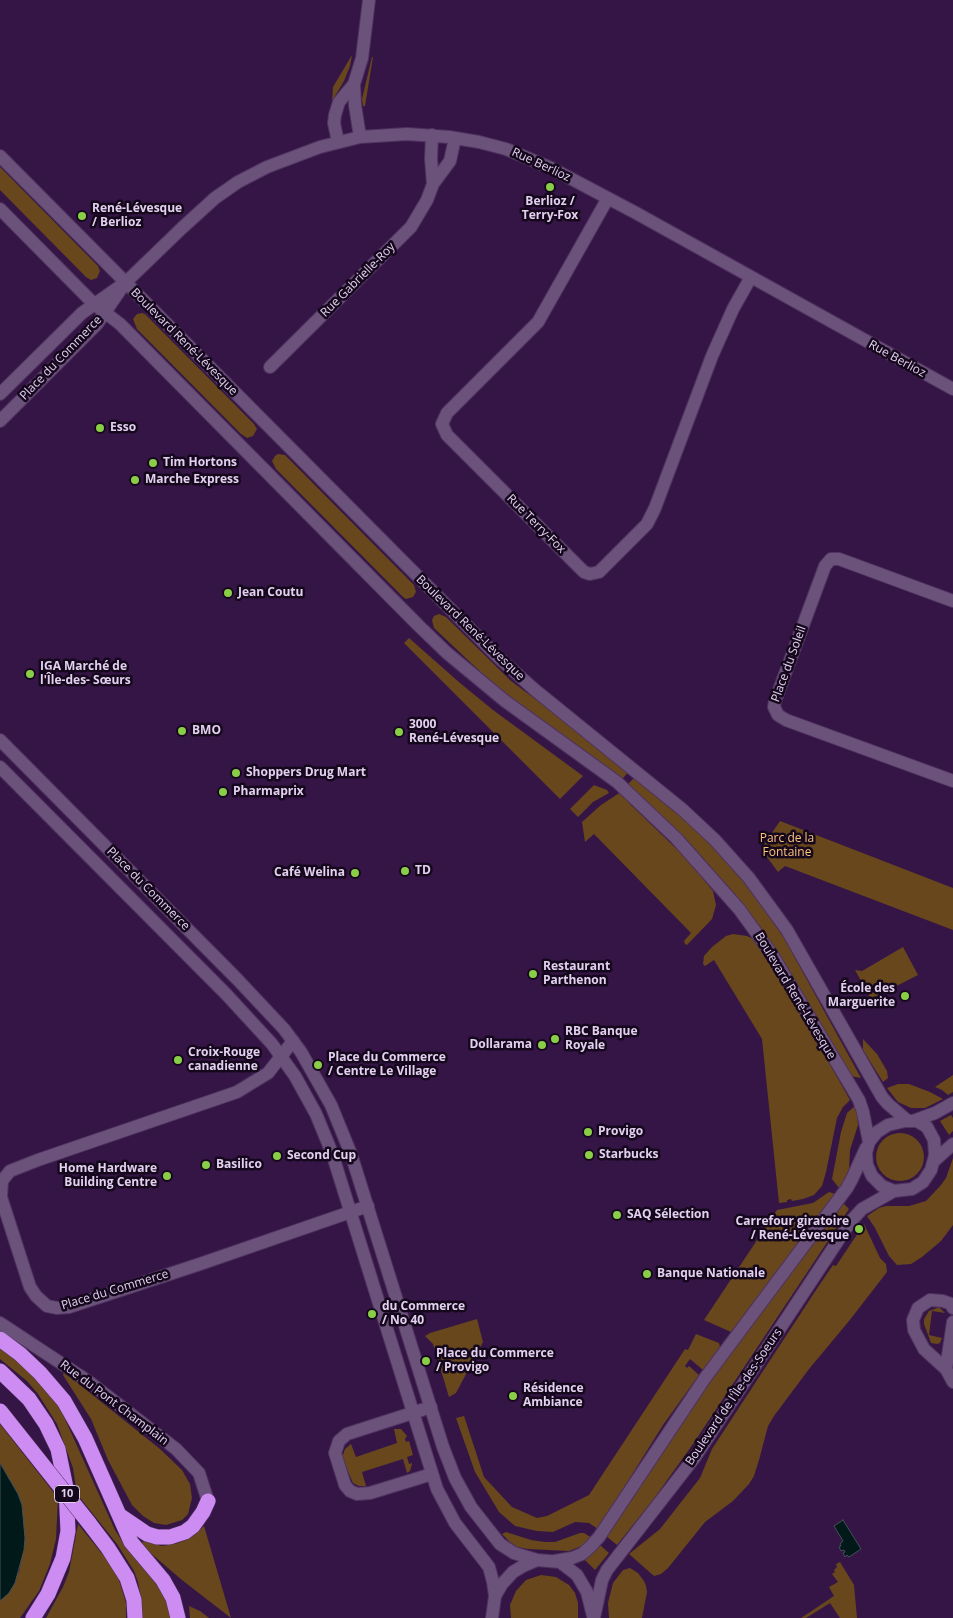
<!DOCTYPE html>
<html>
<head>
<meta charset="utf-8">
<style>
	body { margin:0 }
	canvas { display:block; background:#341545 }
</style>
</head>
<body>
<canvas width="953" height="1618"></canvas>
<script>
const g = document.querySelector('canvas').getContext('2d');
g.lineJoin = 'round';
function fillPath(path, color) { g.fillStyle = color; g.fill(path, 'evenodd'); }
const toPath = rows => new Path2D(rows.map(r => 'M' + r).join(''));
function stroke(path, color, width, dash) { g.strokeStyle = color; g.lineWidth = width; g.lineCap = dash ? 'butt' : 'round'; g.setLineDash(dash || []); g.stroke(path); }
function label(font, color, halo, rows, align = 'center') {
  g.font = font + ' "Open Sans",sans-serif'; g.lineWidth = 5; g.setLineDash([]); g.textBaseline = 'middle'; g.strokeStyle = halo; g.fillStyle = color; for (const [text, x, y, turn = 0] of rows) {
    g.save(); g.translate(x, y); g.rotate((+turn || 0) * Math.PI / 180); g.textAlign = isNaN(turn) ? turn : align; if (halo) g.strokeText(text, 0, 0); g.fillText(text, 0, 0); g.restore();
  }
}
fillPath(toPath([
	[352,55,350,66,344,81,332,101,333,87],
	[372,57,373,57,365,106,363,106,362,99],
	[0,167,98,266,100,271,97,278,91,280,86,277,0,190],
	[142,313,145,314,254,424,257,429,253,436,247,438,241,434,137,329,133,319,137,314],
	[278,454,285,455,288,458,414,585,416,592,413,597,406,599,403,597,276,469,272,461,275,456],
	[439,614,446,617,511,681,585,736,628,772,621,781,531,714,488,679,434,628,432,620,434,616],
	[409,638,460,683,493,710,583,776,560,799,404,643],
	[635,777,702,835,730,865,759,901,784,938,861,1078,850,1076,788,968,759,925,734,893,686,839,627,785],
	[594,785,607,790,609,793,593,802,578,817,570,809],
	[621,792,630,804,687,859,713,891,716,905,712,919,687,945,685,944,684,941,691,933,594,834,585,842,582,822,601,805],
	[780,821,953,888,953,930,785,866,778,872,761,849],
	[733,934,747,936,753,939,758,946,802,1015,850,1100,843,1107,837,1118,826,1172,822,1186,814,1195,803,1199,792,1201,791,1199,787,1200,787,1202,779,1203,762,1039,714,960,705,966,703,964,704,956,712,947,726,936],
	[903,947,918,975,871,999,855,970,862,971],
	[863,1039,877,1054,887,1071,888,1078,883,1082,863,1050],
	[953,1075,953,1092,948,1095,942,1090,935,1087],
	[898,1084,909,1084,930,1092,943,1099,925,1108,911,1108,898,1102,887,1088],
	[855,1106,857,1112,858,1125,850,1150,849,1169,843,1183,839,1188,832,1179,841,1132,847,1113],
	[951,1115,953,1118,953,1131,949,1135,940,1121],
	'876 1157a24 24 0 1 1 48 0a24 24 0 1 1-48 0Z',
	[953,1158,953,1225,941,1241,922,1257,911,1264,897,1265,889,1256,875,1228,867,1216,879,1208,886,1206,909,1206,926,1201,941,1185,946,1178],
	[829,1192,835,1194,731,1332,704,1320,777,1210,813,1203],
	[843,1203,849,1209,826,1244,693,1444,653,1500,617,1545,606,1536,631,1501,697,1399],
	[864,1224,880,1258,886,1264,887,1272,849,1321,809,1369,774,1416,768,1426,759,1460,754,1476,749,1484,733,1501,705,1522,668,1568,661,1574,654,1576,629,1554,660,1529,700,1478,712,1449,818,1287,833,1265,836,1266],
	[937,1308,940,1308,945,1313,932,1311,929,1335,942,1338,940,1343,937,1344,931,1343,924,1324,924,1319,929,1311],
	[477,1319,483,1342,456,1393,449,1397,433,1344,425,1336,430,1333],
	[696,1334,719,1343,720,1347,703,1370,690,1359,685,1366,687,1368,689,1366,699,1375,663,1425,598,1529,589,1523,575,1522,553,1532,537,1531,515,1526,499,1512,475,1472,456,1418,464,1416,484,1477,512,1507,537,1518,547,1516,589,1495,685,1349,688,1350],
	[0,1346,21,1363,51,1394,60,1408,115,1530,122,1541,157,1582,168,1606,171,1618,142,1618,141,1598,138,1582,134,1571,117,1544,77,1494,73,1468,57,1424,38,1394,27,1381,0,1359],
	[64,1372,160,1449,182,1470,190,1484,192,1498,188,1514,182,1520,166,1525,154,1523,143,1516,132,1505,108,1460,91,1419,63,1375],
	[0,1424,58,1498,56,1539,50,1564,39,1591,20,1618,0,1618,0,1601,19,1572,21,1562,22,1505,18,1494,0,1463],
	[394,1429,401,1429,407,1436,405,1439,406,1442,409,1441,413,1455,407,1457,409,1464,412,1463,412,1464,410,1471,407,1473,403,1459,362,1472,366,1486,359,1486,353,1483,342,1458,345,1449,351,1444,356,1457,397,1443],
	[78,1524,112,1566,118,1577,126,1603,126,1618,46,1618,63,1587,69,1572],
	[204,1526,231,1618,182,1580,140,1544,144,1541,162,1546,178,1543,193,1536],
	[506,1532,531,1540,545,1542,555,1542,580,1533,584,1533,592,1538,582,1546,569,1551,528,1549,517,1547,511,1543,502,1534],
	[600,1545,609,1553,595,1570,585,1560],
	[840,1562,854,1585,857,1618,840,1618,830,1603,806,1618,801,1618,834,1596,829,1587,838,1582,832,1574,835,1572,834,1570,837,1567,836,1564],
	[630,1568,638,1573,644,1581,646,1586,647,1592,642,1618,609,1618,608,1603,613,1583,623,1570],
	[541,1575,556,1577,569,1585,575,1593,578,1603,578,1618,511,1618,510,1605,516,1591,526,1580],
	[189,1606,200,1611,209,1618,190,1618]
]), '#67471b');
const water = toPath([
	[0,1463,18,1494,22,1505,25,1538,24,1550,15,1583,9,1593,0,1601,0,1463],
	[843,1520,861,1549,849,1557,847,1555,845,1557,843,1553,845,1552,844,1550,841,1551,839,1547,841,1546,840,1544,843,1541,834,1526,843,1520]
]);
fillPath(water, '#011918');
stroke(water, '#445058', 1);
const minor = toPath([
	[354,84,355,105,360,137],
	[432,135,431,159,433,184],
	[338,142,334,123,335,115,339,102,354,84,362,58,369,0],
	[608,198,538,322,447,413,442,424,447,435,584,572,590,574,599,572,647,524,655,508,712,356,733,309,751,277],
	[125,283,182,228,215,198,238,182,267,167,320,147,360,137,407,134,449,137,479,142,506,149,551,168,636,213,953,389],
	[270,367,411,227,427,200,433,184,450,161,455,138],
	[953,601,839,559,831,559,825,566,775,701,774,707,778,715,786,720,953,781],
	[293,1041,268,1073,237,1092,38,1160,10,1171,2,1181,1,1197,30,1287,36,1296,47,1306,57,1308,69,1307,200,1264,368,1206],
	[953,1308,951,1304,943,1301,930,1300,918,1308,913,1320,914,1330,924,1349,946,1369,953,1382],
	[0,1323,88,1381,176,1449,199,1473,208,1501],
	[946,1369,953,1322],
	[431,1407,347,1434,339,1441,335,1453,345,1485,350,1491,357,1494,370,1493,432,1474]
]);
const tertiary = toPath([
	[0,156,499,658,535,690,683,810,715,840,749,878,787,930,882,1097,888,1104,908,1121],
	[0,209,94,304,120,324,419,626,447,653,505,701,617,782,676,838,739,909,773,956,859,1100,863,1112,869,1142],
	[0,394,82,313,119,287],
	[0,421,97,324,125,283],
	[0,740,237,979,284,1029,301,1052,331,1105,351,1154,443,1447,455,1478,471,1507,500,1544,514,1553,537,1560],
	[0,767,226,994,272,1044,295,1076,316,1114,332,1153,437,1489,455,1523,489,1567,493,1582,495,1596],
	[905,1121,917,1121,927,1127,934,1140,935,1155,931,1170,923,1182,912,1189,894,1191,882,1186,872,1176,867,1165,866,1153,869,1142,877,1132,888,1125,905,1121],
	[913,1121,935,1113,953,1103],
	[934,1161,953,1144],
	[555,1561,572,1558,582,1554,590,1547,599,1537,705,1378,847,1188,852,1179,866,1148],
	[492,1618,495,1596,502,1584,513,1572,523,1566,537,1560,560,1562,577,1575,587,1592,593,1616],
	[594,1618,602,1580,607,1570,695,1457,851,1221,862,1209,894,1191]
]);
const motorway = toPath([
	[0,1339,20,1354,40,1373,64,1401,85,1438,131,1542,163,1580,173,1598,178,1618],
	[0,1371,29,1399,46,1424,58,1449,66,1488,68,1531,63,1558,48,1594,33,1618],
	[119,1515,147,1534,157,1537,170,1537,185,1532,193,1526,203,1512,208,1501],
	[89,1523,108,1548,127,1578,134,1600,135,1618]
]);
stroke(minor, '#503360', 14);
stroke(tertiary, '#503360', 14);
stroke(motorway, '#503360', 16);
stroke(minor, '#6b527b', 12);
stroke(tertiary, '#6b527b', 12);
stroke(motorway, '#cc8cf1', 15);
const motorwayBridge = toPath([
	[0,1411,89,1523]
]);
stroke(motorwayBridge, '#503360', 16, []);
stroke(motorwayBridge, '#cc8cf1', 15);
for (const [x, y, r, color] of [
	[550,187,5,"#8ace47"],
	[82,216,5,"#8ace47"],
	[100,428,5,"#8ace47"],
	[153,463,5,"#8ace47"],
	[135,480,5,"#8ace47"],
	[228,593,5,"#8ace47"],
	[30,674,5,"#8ace47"],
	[182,731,5,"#8ace47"],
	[399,732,5,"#8ace47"],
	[236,773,5,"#8ace47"],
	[223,792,5,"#8ace47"],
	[405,871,5,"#8ace47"],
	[355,873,5,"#8ace47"],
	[533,974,5,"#8ace47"],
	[905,996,5,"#8ace47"],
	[555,1039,5,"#8ace47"],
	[542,1045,5,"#8ace47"],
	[178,1060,5,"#8ace47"],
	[318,1065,5,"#8ace47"],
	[588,1132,5,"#8ace47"],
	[589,1155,5,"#8ace47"],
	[277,1156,5,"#8ace47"],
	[206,1165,5,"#8ace47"],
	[167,1176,5,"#8ace47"],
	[617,1215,5,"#8ace47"],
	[859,1229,5,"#8ace47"],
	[647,1274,5,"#8ace47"],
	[372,1314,5,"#8ace47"],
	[426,1361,5,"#8ace47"],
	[513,1396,5,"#8ace47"]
]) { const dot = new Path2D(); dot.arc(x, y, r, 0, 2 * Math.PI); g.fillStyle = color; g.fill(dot); stroke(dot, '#15081d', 2); }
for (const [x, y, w] of [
	[67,1494,25]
]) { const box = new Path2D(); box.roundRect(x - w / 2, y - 8.5, w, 17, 4); g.fillStyle = '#15081d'; g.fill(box); stroke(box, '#e2d0ee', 1); }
label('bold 11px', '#e2d0ee', null, [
	["10",67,1494]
]);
label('12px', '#e2d0ee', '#15081d', [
	["Rue Berlioz",541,165,25],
	["Rue Gabrielle-Roy",358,280,-45],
	["Boulevard René-Lévesque",184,342,45],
	["Place du Commerce",61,358,-46],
	["Rue Berlioz",897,359,29],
	["Rue Terry-Fox",536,524,45],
	["Boulevard René-Lévesque",470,628,44],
	["Place du Soleil",789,664,-70],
	["Place du Commerce",148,889,45],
	["Boulevard René-Lévesque",795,996,59],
	["Place du Commerce",115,1290,-17],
	["Boulevard de l'Île-des-Soeurs",734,1397,-56],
	["Rue du Pont Champlain",114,1403,37]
]);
label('bold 12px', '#e2d0ee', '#15081d', [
	["Berlioz /",550,202,"center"],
	["Terry-Fox",550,216,"center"],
	["René-Lévesque",92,209],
	["/ Berlioz",92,223],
	["Esso",110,428],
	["Tim Hortons",163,463],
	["Marche Express",145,480],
	["Jean Coutu",238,593],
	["IGA Marché de",40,667],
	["l'Île-des- Sœurs",40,681],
	["3000",409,725],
	["René-Lévesque",409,739],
	["BMO",192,731],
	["Shoppers Drug Mart",246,773],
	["Pharmaprix",233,792],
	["TD",415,871],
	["Café Welina",345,873,"right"],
	["Restaurant",543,967],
	["Parthenon",543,981],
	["École des",895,989,"right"],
	["Marguerite",895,1003,"right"],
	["RBC Banque",565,1032],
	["Royale",565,1046],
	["Dollarama",532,1045,"right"],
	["Croix-Rouge",188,1053],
	["canadienne",188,1067],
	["Place du Commerce",328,1058],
	["/ Centre Le Village",328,1072],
	["Provigo",598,1132],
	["Starbucks",599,1155],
	["Second Cup",287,1156],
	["Basilico",216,1165],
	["Home Hardware",157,1169,"right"],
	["Building Centre",157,1183,"right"],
	["SAQ Sélection",627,1215],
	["Carrefour giratoire",849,1222,"right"],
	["/ René-Lévesque",849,1236,"right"],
	["Banque Nationale",657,1274],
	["du Commerce",382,1307],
	["/ No 40",382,1321],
	["Place du Commerce",436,1354],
	["/ Provigo",436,1368],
	["Résidence",523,1389],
	["Ambiance",523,1403]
], 'left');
label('12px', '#fcc37a', '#15081d', [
	["Parc de la",787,839],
	["Fontaine",787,853]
]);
</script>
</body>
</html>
